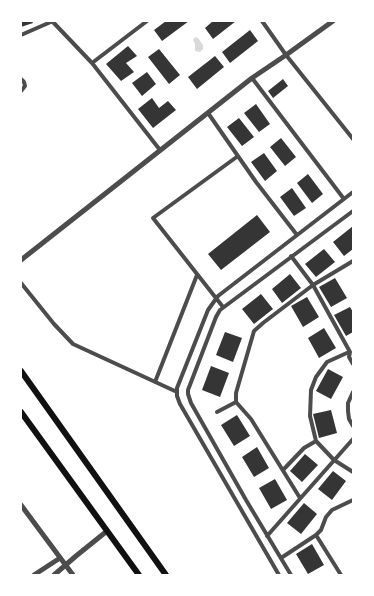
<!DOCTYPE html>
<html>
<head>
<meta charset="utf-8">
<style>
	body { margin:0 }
	#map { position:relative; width:374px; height:596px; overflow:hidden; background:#fff; font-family:Montserrat,sans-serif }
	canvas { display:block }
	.frame { position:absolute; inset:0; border:22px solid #fff; pointer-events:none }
</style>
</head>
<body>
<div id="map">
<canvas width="374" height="596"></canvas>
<div class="frame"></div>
</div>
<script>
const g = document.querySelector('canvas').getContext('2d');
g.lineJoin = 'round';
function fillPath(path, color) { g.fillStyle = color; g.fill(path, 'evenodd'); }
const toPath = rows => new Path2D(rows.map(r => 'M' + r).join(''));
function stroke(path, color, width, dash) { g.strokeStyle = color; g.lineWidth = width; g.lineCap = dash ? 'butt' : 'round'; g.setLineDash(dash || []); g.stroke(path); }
fillPath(toPath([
	[195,37,198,38,203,45,203,49,200,52,195,51,195,44,193,40]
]), '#d9d9d9');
fillPath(toPath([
	[21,21,32,21,33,23,21,27],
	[166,21,189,21,162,41,154,30],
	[213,21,236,21,213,39,205,28],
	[250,30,258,41,230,63,222,52],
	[128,46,137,56,126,63,134,72,121,81,106,64],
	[159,49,180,75,169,84,148,57],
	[215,56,224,67,197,89,188,77],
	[147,72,156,84,142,96,132,83],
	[283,79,288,86,273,98,268,91],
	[152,98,159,108,168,101,176,110,153,128,138,109],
	[256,104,270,124,259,132,244,113],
	[239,118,254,137,242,146,227,127],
	[281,138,296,157,285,166,270,147],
	[264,153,277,171,265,181,251,162],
	[308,174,323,194,312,203,297,183],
	[292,188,306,208,294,216,280,197],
	[257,215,270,232,221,270,208,254],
	[353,226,353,249,344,256,333,242],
	[324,249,335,262,316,277,305,264],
	[290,274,301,288,282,303,272,289],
	[335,278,347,298,331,307,319,287],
	[261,294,273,309,254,324,242,309],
	[307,297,319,317,303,327,291,306],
	[350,307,353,312,353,332,346,336,334,315],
	[324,328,336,348,319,358,308,338],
	[225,332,242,338,233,362,216,355],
	[211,366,229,373,220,397,202,390],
	[328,369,343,377,331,399,316,391],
	[331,410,337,433,319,438,313,414],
	[237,415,250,436,234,446,221,425],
	[257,447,269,468,254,477,242,457],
	[305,454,318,465,302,482,290,471],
	[333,471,346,481,332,500,318,489],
	[275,479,287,500,271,509,259,488],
	[304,503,317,514,301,534,287,523],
	[312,544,324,565,308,574,296,554]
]), '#353535');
stroke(toPath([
	[52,21,92,63,160,150],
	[262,21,286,55,353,139],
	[21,35,53,21],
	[92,63,147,21],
	[252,78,344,199],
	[21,79,24,82,25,86,21,91],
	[208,113,256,182,297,235],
	[291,256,313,285,350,352,349,357,353,364],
	[21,283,54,324,73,344,177,392],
	[223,307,153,218,238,156],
	[349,352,327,362,316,377,311,390,310,416,316,441,334,460,353,472],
	[155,382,197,275],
	[353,392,348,403,348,411,349,419,353,426],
	[217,412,236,402],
	[283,470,304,448,316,441],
	[300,498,251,419,236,402,236,393,254,331,263,323,313,285,353,261],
	[316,535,341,575],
	[267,536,353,439],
	[281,558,316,535,321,530,326,517,332,510,353,500],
	[279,575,180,404,177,396,177,388,208,310,218,296,353,192],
	[291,575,246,500,191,403,188,394,188,390,216,317,220,310,353,211]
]), '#4c4c4c', 4);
stroke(toPath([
	[21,260,252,78,286,55,333,21],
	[21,505,73,575],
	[34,575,60,558],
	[54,575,76,556,107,531]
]), '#4c4c4c', 5);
stroke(toPath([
	[21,371,166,575],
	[21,412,139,575]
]), '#111', 6);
</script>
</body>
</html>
